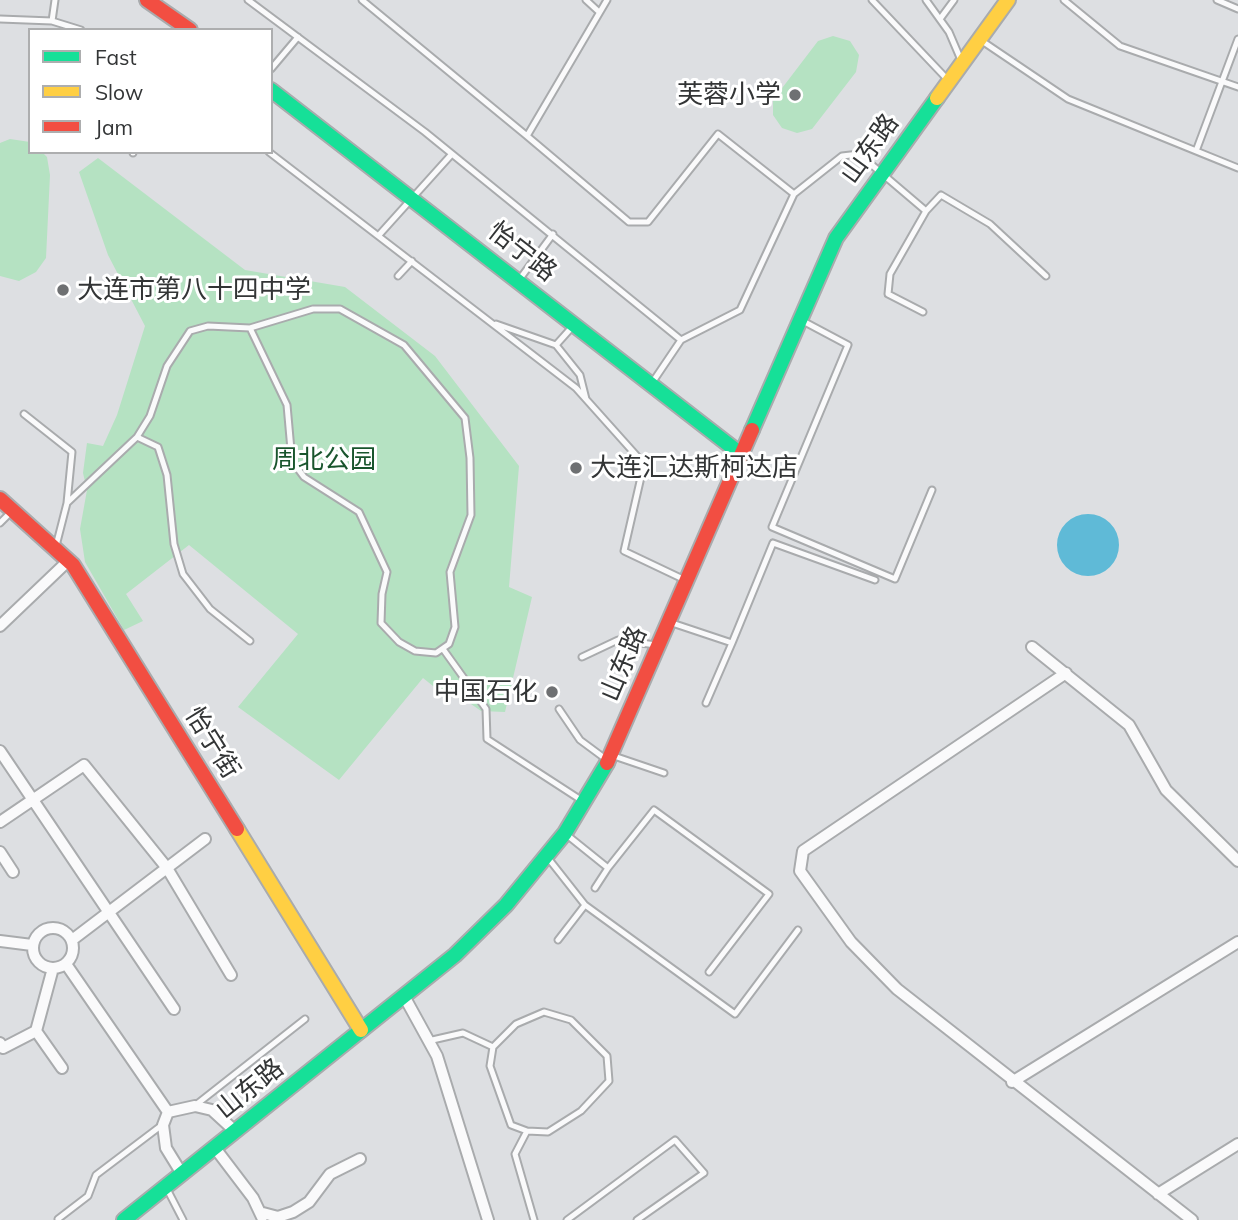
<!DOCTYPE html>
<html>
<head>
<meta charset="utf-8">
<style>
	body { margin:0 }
	#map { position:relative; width:1238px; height:1220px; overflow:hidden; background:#dddfe2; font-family:Mulish,sans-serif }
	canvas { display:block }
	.legend { position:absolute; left:28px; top:28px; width:245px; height:126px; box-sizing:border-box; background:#fff; border:2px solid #adaeaf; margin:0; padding:9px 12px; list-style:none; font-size:21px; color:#333536 }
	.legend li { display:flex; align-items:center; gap:14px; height:35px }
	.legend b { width:35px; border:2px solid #adaeaf }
</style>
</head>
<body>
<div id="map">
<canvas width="1238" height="1220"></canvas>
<ul class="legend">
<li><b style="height:9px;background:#16e098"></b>Fast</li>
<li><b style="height:9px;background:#ffcf43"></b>Slow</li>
<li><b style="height:9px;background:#f24e42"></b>Jam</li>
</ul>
</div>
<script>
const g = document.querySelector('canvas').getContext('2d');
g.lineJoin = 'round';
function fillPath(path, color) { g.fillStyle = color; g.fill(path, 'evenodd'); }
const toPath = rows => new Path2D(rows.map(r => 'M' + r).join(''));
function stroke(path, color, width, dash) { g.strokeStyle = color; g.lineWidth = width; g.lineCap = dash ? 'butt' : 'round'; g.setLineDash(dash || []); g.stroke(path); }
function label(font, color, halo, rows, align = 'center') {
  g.font = font + ' Mulish,"Noto Sans SC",sans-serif'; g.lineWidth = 6; g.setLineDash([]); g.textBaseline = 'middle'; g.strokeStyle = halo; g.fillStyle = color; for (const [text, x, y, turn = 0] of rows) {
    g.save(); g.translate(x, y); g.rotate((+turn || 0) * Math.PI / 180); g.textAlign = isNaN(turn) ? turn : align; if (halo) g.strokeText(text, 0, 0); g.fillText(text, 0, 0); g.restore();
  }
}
fillPath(toPath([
	[833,36,850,41,859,55,856,72,812,129,797,133,782,128,773,115,773,100,818,41],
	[10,139,30,142,30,152,42,152,47,157,50,175,46,258,36,272,19,281,0,276,0,143],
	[98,158,245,270,345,287,435,356,519,466,509,587,532,597,505,712,481,711,448,688,443,694,423,678,339,780,238,707,298,634,189,545,126,594,143,621,124,630,85,562,80,529,87,490,83,473,87,443,103,446,117,415,145,326,108,255,79,172]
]), '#b5e2c2');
fillPath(toPath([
	'1057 545a31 31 0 1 1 62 0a31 31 0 1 1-62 0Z'
]), '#5fbad7');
const lane = toPath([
	[248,0,425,132,681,340],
	[362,0,527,136,607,0],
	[586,0,598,11],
	[872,0,947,79],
	[926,0,949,32,961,60],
	[1064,0,1120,46,1238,87],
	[1217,0,1238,9],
	[0,19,52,21,81,30],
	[940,19,954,0],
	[52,21,55,0],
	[982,41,1068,99,1238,168],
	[271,69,298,37],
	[527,136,629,222,648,222,718,134,794,194],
	[1196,151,1238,39],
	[269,152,576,388,644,464,624,551,685,580],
	[133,153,133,152],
	[379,235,451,155],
	[398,276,412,261],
	[519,280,553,234],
	[923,312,888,294,890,274,926,211],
	[801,320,848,345,772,527,895,579,932,490],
	[496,324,556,345,573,326],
	[556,345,580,375,586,399],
	[652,383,681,340,740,310,794,194,842,156,859,154,926,211,941,195,990,224,1046,276],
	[24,414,72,452,67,503],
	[137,437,158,447,167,475,174,544,183,574,210,609,250,641],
	[0,523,12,511],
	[56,546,67,503,137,437,150,416,167,366,190,331,208,326,250,328,287,405,292,461,304,477,359,512,387,572,382,594,381,623,399,642,415,651,436,653,449,644,455,627,450,572,471,515,470,458,465,418,404,345,340,309,313,309,250,328],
	[669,622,732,643,773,543,875,580],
	[443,649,486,709,487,739,581,800],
	[582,657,618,640,656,645],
	[706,703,732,643],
	[559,709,580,740,607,760],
	[611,755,664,773],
	[567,835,608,868,654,810,769,894,709,972],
	[548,858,585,905,558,940],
	[595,888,608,868],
	[585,905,735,1014,798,930],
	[428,1041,463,1033,493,1047,516,1024,544,1012,571,1020,607,1056,609,1081,581,1111,548,1132,527,1131,511,1125,490,1066,493,1047],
	[197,1104,305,1019],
	[527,1131,515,1154,534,1220],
	[167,1189,183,1220],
	[58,1219,88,1196,96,1175,162,1125],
	[567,1220,675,1140,704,1173,637,1220]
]);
const street = toPath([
	[0,626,68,561],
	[1032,647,1129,725,1166,790,1238,861],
	[1066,673,803,851,800,871,851,942,897,989,1192,1220],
	[0,751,174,1009],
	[0,822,84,765,167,868,231,975],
	[0,852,13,872],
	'33 948a20 20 0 1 1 40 0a20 20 0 1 1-40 0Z',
	[72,940,205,839],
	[0,941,32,945],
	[66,964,168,1112],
	[53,968,36,1031,62,1068],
	[404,996,437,1056,488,1220],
	[0,1043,3,1048,36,1031],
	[1012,1082,1238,942],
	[215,1148,253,1198,262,1217],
	[182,1174,166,1148,163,1125,168,1112,195,1106,212,1110,236,1132],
	[1158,1194,1238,1144],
	[263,1213,278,1217,293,1212,309,1202,330,1174,360,1159]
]);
const fast = toPath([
	[271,90,742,455],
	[752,430,836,238,937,98],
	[124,1220,455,955,506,905,565,833,607,763]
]);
const slow = toPath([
	[937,98,1008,0],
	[237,829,361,1030]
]);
const jam = toPath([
	[147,0,190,30],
	[0,499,73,565,237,829],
	[607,763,752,430]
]);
stroke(lane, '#a9abad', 9);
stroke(street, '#a9abad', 14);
stroke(fast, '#a9abad', 18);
stroke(slow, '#a9abad', 18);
stroke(jam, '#a9abad', 18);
stroke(lane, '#fafafb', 5);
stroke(street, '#fafafb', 10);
stroke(fast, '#16e098', 14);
stroke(slow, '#ffcf43', 14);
stroke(jam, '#f24e42', 14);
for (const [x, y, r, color] of [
	[795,95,7,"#6e7072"],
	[63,290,7,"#6e7072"],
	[576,468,7,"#6e7072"],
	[552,692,7,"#6e7072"]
]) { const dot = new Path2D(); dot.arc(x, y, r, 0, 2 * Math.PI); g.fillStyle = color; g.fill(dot); stroke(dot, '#fff', 2.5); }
label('26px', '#333536', '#fff', [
	["芙蓉小学",781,95],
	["大连市第八十四中学",77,290,"left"],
	["大连汇达斯柯达店",590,468,"left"],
	["中国石化",538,692]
], 'right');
label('26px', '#333536', '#fff', [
	["山东路",870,149,-54],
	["怡宁路",522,252,38],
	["山东路",624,664,-67],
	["怡宁街",212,743,58],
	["山东路",250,1089,-39]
]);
label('26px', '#19552d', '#fff', [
	["周北公园",324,460]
]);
</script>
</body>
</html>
